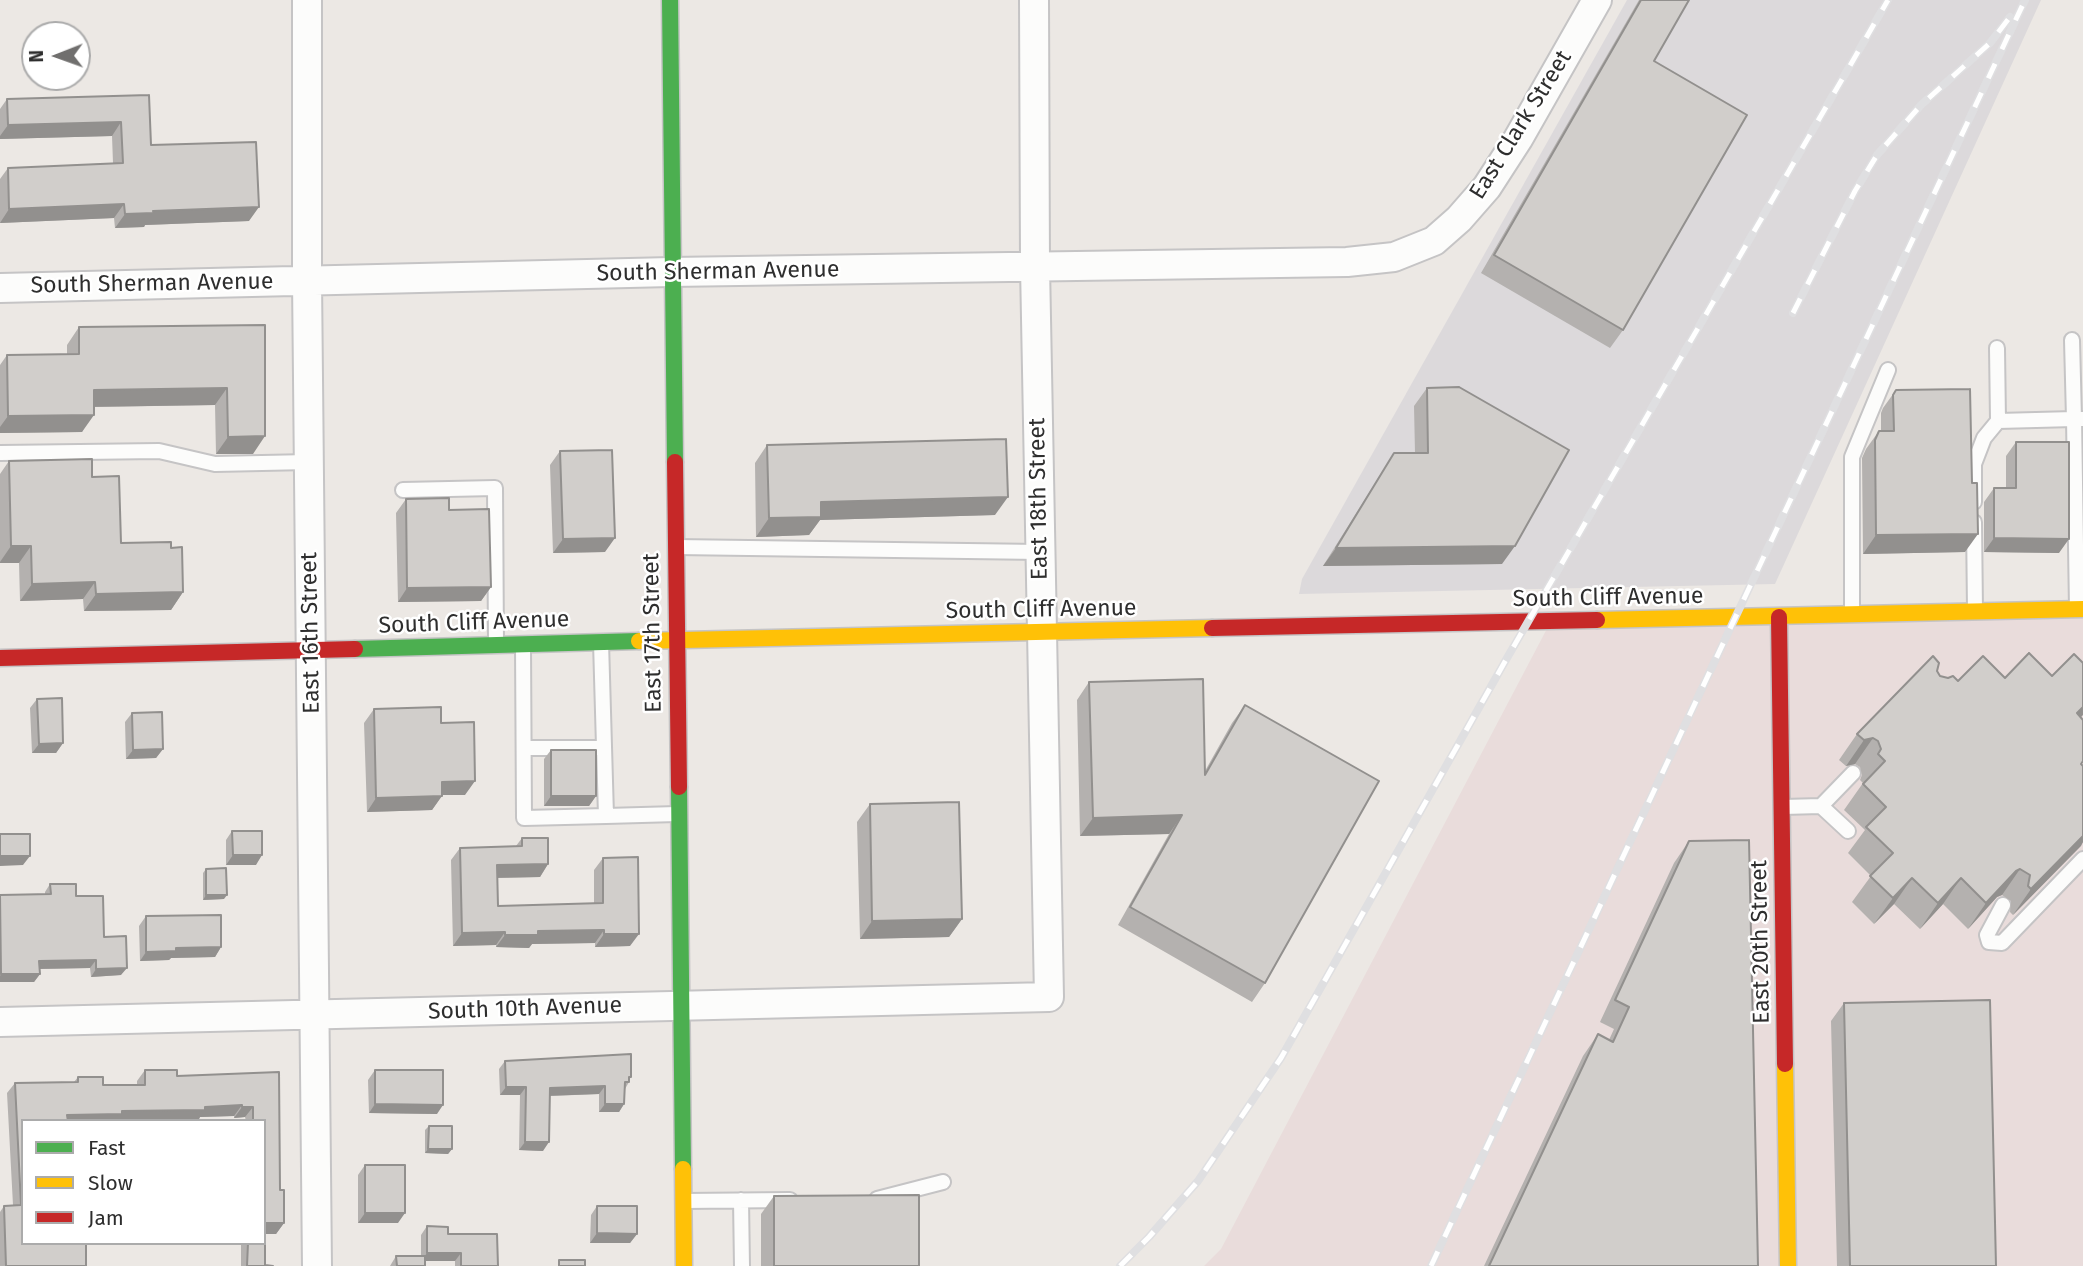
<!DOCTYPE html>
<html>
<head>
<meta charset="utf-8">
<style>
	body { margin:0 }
	#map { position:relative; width:2083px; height:1266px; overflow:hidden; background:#ece8e4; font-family:"Fira Sans",sans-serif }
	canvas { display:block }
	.legend { position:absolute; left:21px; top:1119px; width:245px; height:126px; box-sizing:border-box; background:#fff; border:2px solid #ababab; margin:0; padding:9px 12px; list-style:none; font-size:21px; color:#2e2e2e }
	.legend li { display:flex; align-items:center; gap:14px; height:35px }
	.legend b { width:35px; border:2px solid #ababab }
	.north { position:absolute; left:21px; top:21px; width:70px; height:70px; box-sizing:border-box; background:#fff; border:2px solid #ababab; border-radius:50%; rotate:269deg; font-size:19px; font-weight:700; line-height:28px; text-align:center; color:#2e2e2e }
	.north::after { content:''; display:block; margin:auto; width:24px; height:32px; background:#706f6e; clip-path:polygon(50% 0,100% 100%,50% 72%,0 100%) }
</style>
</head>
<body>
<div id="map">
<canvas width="2083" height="1266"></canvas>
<ul class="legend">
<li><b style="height:9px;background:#4caf50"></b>Fast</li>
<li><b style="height:9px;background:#ffc107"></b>Slow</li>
<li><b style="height:9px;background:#c62828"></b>Jam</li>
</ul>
<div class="north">N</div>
</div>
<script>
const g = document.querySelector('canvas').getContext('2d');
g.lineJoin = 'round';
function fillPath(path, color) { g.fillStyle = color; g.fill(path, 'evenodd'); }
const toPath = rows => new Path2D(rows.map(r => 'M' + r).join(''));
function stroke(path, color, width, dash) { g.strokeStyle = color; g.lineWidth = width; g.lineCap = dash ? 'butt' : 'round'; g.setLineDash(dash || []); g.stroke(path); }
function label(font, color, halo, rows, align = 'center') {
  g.font = font + ' "Fira Sans",sans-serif'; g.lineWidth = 5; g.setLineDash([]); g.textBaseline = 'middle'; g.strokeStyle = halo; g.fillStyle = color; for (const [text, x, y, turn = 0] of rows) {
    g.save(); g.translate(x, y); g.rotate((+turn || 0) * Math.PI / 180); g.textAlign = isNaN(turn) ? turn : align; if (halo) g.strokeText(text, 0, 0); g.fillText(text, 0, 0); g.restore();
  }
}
fillPath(toPath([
	[1627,0,2041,0,1775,584,1299,594,1302,579]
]), '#dcd9db');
fillPath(toPath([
	[2083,609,2083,1266,1204,1266,1221,1249,1551,621]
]), '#e9dcdb');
const lane = toPath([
	[2072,340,2074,419,2082,419],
	[1997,348,1998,421],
	[0,453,159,451,215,464,309,462],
	[403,490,495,488,496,644],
	[1974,502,1974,464,1984,438,1998,421,2074,419,2077,609],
	[1974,522,1975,610],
	[676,547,1040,552],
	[1852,613,1852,457,1888,370],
	[601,642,606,816,677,814],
	[523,646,524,818,606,816],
	[524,748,604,748],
	[1821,806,1848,831],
	[1783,807,1821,806,1853,773],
	[2003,905,1987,935,1989,942,2002,943,2083,859],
	[877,1199,943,1182],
	[741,1200,742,1266],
	[684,1201,790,1200]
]);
const street = toPath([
	[307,0,307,280,317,1266],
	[0,288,671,272,1347,262,1394,257,1434,241,1459,219,1487,187,1518,139,1597,0],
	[0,1022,1049,997,1035,266,1034,0]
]);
const fast = toPath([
	[670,0,675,462],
	[355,649,639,641],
	[679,787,683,1169]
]);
const slow = toPath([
	[1597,620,2083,609],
	[639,641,1212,628],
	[1785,1064,1788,1266],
	[683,1169,684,1266]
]);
const jam = toPath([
	[675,462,679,787],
	[1779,617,1785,1064],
	[1212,628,1597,620],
	[0,658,355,649]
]);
stroke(lane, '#c5c4c5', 18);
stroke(street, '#c5c4c5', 32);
stroke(fast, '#c5c4c5', 19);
stroke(slow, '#c5c4c5', 19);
stroke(jam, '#c5c4c5', 19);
stroke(lane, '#fcfcfb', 14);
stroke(street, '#fcfcfb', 28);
stroke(fast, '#4caf50', 16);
stroke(slow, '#ffc107', 16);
stroke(jam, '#c62828', 16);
const rail = toPath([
	[1793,313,1855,191,1877,155,1921,105,1990,43,2010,17],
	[1120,1266,1149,1237,1198,1181,1281,1058,1507,658,1888,0],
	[1431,1266,2025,0]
]);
stroke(rail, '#dfdfe1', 8);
stroke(rail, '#fff', 5, [16]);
fillPath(toPath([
	[1639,0,1689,0,1654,61,1623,330,1610,348,1481,273],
	[149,95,151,145,249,221,145,225,144,227,115,228,114,218,0,223,0,179,8,168,113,163,112,136,0,139,0,109,7,99],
	[265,325,253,454,216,454,215,405,94,407,82,432,0,433,0,365,7,355,67,354,67,345,79,327],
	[1427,388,1502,564,1323,566,1382,472,1394,453,1415,453,1414,406],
	[1896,390,1965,552,1863,554,1862,458,1866,449,1879,431,1881,431,1881,413,1883,408],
	[2016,442,2059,553,1984,552,1984,502,1994,488,2006,488,2006,456],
	[767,445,995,515,820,520,809,535,756,537,755,463],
	[560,451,605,552,553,553,550,465],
	[9,461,92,477,121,543,171,548,183,592,171,610,84,611,83,599,20,601,19,563,0,563,0,474],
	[406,499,449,510,491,587,481,601,398,602,396,513],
	[1937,671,1940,676,1958,681,2005,678,2081,717,2083,842,2013,915,2010,912,2011,901,2002,895,1997,897,1968,929,1943,904,1920,929,1894,904,1874,924,1852,902,1871,876,1848,853,1865,830,1844,810,1863,783,1860,780,1862,775,1860,767,1855,764,1846,766,1839,760,1857,734],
	[1089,682,1205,771,1232,723,1245,705,1265,983,1252,1002,1118,925,1169,834,1080,836,1077,700],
	[37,699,63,743,56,753,32,753,30,708],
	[374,709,441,723,465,795,442,795,432,810,367,812,364,723],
	[132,713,163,749,156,758,126,759,125,722],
	[551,750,596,796,589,806,544,806,544,759],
	[870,804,962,919,949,937,860,939,857,822],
	[232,831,256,865,226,865,226,840],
	[522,838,548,864,540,877,498,878,498,906,594,903,594,870,603,858,630,946,595,947,595,943,532,944,529,948,496,947,496,945,453,946,451,860,460,848,516,846],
	[1689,841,1758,1266,1484,1266,1583,1056,1598,1034,1609,1040,1614,1029,1600,1022,1674,863],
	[206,869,224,899,203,900,203,873],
	[50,884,76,896,104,937,121,975,91,977,90,968,40,969,40,974,34,982,0,982,0,895,45,894,45,892],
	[146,916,221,947,215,957,171,958,169,960,140,961,139,926],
	[1844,1003,1996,1266,1837,1266,1831,1021],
	[505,1061,631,1077,629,1080,629,1082,625,1089,624,1104,619,1112,599,1112,599,1094,550,1096,543,1151,519,1150,520,1095,500,1095,499,1069],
	[145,1070,177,1076,279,1072,280,1190,284,1223,276,1234,265,1234,265,1265,273,1266,241,1266,241,1243,264,1243,264,1121,246,1121,245,1117,234,1118,234,1116,200,1117,198,1121,23,1121,86,1266,0,1266,0,1212,4,1206,13,1205,7,1093,15,1083,74,1082,78,1077,103,1085,137,1085,137,1081],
	[375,1070,437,1114,369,1113,368,1080],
	[429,1126,452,1149,448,1154,425,1153,425,1130],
	[365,1165,398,1223,358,1223,358,1175],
	[774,1196,919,1266,761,1266,761,1214],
	[597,1206,637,1234,630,1243,590,1243,591,1215],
	[427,1226,448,1234,498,1266,455,1266,455,1261,425,1261,425,1266,390,1266,396,1256,421,1256,421,1235]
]), '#b4b1af');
fillPath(toPath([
	[121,122,112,136,0,139,0,136,8,125],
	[124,204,114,218,0,223,9,209],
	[259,207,249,221,145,225,144,227,115,228,125,214,153,211],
	[227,388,215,405,82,407,94,390],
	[94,415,82,432,0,433,0,427,8,416],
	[265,436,253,454,216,454,228,437],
	[1008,497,995,515,820,520,809,535,756,537,769,518,821,502],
	[1978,534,1965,552,1863,554,1876,535],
	[615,538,605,552,553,553,563,539],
	[1994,538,2069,539,2059,553,1984,552],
	[11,546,31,546,19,563,0,563,0,562],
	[1515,546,1502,564,1323,566,1336,548],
	[95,582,83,599,20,601,32,584],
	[491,587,481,601,398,602,407,588],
	[183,592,171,610,84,611,96,594],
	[2083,707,2083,715,2059,739,2077,713],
	[1873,738,1855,764,1846,766,1864,740],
	[63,743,56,753,32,753,39,744],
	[163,749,156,758,126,759,133,750],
	[475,781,465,795,432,795,442,782],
	[442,796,432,810,367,812,376,798],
	[551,796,596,796,589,806,544,806],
	[1182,815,1169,834,1080,836,1093,818],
	[2083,836,2083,842,2081,846,2013,915,2031,889],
	[233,855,262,855,256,865,226,865],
	[0,856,30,856,23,865,0,866],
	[548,864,540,877,488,878,497,865],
	[2020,869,2002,895,1997,897,1968,929,1986,903,2016,871],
	[1912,878,1894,904,1874,924,1893,898],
	[1961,878,1943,904,1920,929,1938,903],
	[206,895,227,895,224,899,203,900],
	[962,919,949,937,860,939,872,921],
	[604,930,595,943,532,944,529,948,496,947,505,935,538,931],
	[505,932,496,945,453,946,462,933],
	[604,934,639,934,630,946,595,947],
	[221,947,215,957,171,958,169,960,140,961,146,952,176,948],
	[96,960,90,968,34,969,39,961],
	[127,968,121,975,91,977,96,969],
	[1,974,40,974,34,982,0,982,0,976],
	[605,1086,599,1094,544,1096,550,1088],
	[506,1087,526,1087,520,1095,500,1095],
	[375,1104,443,1105,437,1114,369,1113],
	[605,1104,624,1104,619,1112,599,1112],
	[242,1105,234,1116,200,1117,198,1121,63,1121,67,1115,122,1111],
	[242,1107,253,1107,245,1117,234,1118],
	[525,1142,549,1142,543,1151,519,1150],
	[428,1149,452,1149,448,1154,425,1153],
	[365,1213,405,1213,398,1223,358,1223],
	[264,1223,284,1223,276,1234,264,1234],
	[597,1233,637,1234,630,1243,590,1243],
	[427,1253,461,1253,455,1261,421,1261]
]), '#92908e');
const building = toPath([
	[1641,0,1689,0,1654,61,1747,115,1623,330,1494,255,1641,0],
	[149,95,151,145,256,142,259,207,153,211,154,213,125,214,124,204,9,209,8,168,123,163,121,122,8,125,7,99,149,95],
	[265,325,265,436,228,437,227,388,94,390,94,415,8,416,7,355,79,354,79,327,265,325],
	[1459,387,1569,450,1515,546,1336,548,1394,453,1428,453,1427,388,1459,387],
	[1970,389,1972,483,1977,483,1978,534,1876,535,1875,440,1879,431,1894,431,1893,395,1896,390,1970,389],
	[1006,439,1008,497,821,502,821,517,769,518,767,445,1006,439],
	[2016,442,2069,442,2069,539,1994,538,1994,488,2016,488,2016,442],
	[612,450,615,538,563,539,560,451,612,450],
	[92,459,92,477,119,476,121,543,171,542,171,548,182,547,183,592,96,594,95,582,32,584,31,546,11,546,9,461,92,459],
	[449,498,449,510,489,509,491,587,407,588,406,499,449,498],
	[2029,653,2052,676,2074,654,2083,663,2083,707,2077,713,2083,720,2083,761,2081,764,2083,766,2083,836,2031,889,2028,886,2030,875,2020,869,2016,871,1986,903,1961,878,1938,903,1912,878,1893,898,1870,876,1893,853,1866,827,1886,807,1863,784,1885,761,1878,754,1881,749,1878,741,1873,738,1864,740,1857,734,1933,656,1939,663,1937,671,1940,676,1948,678,1953,676,1958,681,1983,656,2005,678,2029,653],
	[1203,679,1205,775,1245,705,1379,781,1265,983,1130,907,1182,815,1093,818,1089,682,1203,679],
	[62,698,63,743,39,744,37,699,62,698],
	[441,707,441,723,474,722,475,781,442,782,442,796,376,798,374,709,441,707],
	[162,712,163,749,133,750,132,713,162,712],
	[551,750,596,750,596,796,551,796,551,750],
	[959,802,962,919,872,921,870,804,959,802],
	[232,831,262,831,262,855,233,855,232,831],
	[0,834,30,834,30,856,0,856,0,834],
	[522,838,548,838,548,864,497,865,498,906,603,903,603,858,638,857,639,934,604,934,604,930,538,931,538,935,505,935,505,932,462,933,460,848,522,846,522,838],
	[1749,840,1758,1266,1489,1266,1598,1034,1613,1042,1629,1007,1615,1000,1689,841,1749,840],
	[226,868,227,895,206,895,206,869,226,868],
	[50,884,76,884,76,896,103,896,104,937,126,936,127,968,96,969,96,960,39,961,40,974,1,974,0,895,51,894,50,884],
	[221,915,221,947,176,948,176,951,146,952,146,916,221,915],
	[1990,1000,1996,1266,1850,1266,1844,1003,1990,1000],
	[631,1054,631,1077,629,1077,629,1082,625,1082,624,1104,605,1104,605,1086,550,1088,549,1142,525,1142,526,1087,506,1087,505,1061,631,1054],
	[145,1070,177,1070,177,1076,279,1072,280,1190,284,1190,284,1223,264,1223,264,1121,253,1121,253,1107,242,1107,242,1105,205,1107,205,1110,122,1111,122,1114,67,1115,68,1121,23,1121,23,1243,86,1243,86,1266,6,1266,4,1206,21,1205,15,1083,78,1082,78,1077,103,1077,103,1085,145,1085,145,1070],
	[375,1070,443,1070,443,1105,375,1104,375,1070],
	[429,1126,452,1126,452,1149,428,1149,429,1126],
	[365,1165,405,1165,405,1213,365,1213,365,1165],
	[919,1195,919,1266,774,1266,774,1196,919,1195],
	[597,1206,637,1206,637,1234,597,1233,597,1206],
	[264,1225,265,1225,265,1265,273,1266,247,1266,248,1243,264,1243,264,1225],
	[427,1226,448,1227,448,1234,497,1234,498,1266,461,1266,461,1253,427,1253,427,1226],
	[396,1256,425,1256,425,1266,397,1266,396,1256],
	[559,1260,585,1260,585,1266,559,1266,559,1260]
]);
fillPath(building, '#d1cecb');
stroke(building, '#92908e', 2);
label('23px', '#2e2e2e', '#fff', [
	["East Clark Street",1521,125,-58],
	["South Sherman Avenue",718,272,-1],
	["South Sherman Avenue",152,284,-1],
	["East 18th Street",1039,499,-91],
	["South Cliff Avenue",1608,598,-1],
	["South Cliff Avenue",1041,610,-1],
	["South Cliff Avenue",474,623,-2],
	["East 16th Street",311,633,-91],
	["East 17th Street",653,633,-91],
	["East 20th Street",1761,942,-91],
	["South 10th Avenue",525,1009,-2]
]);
</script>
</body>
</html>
